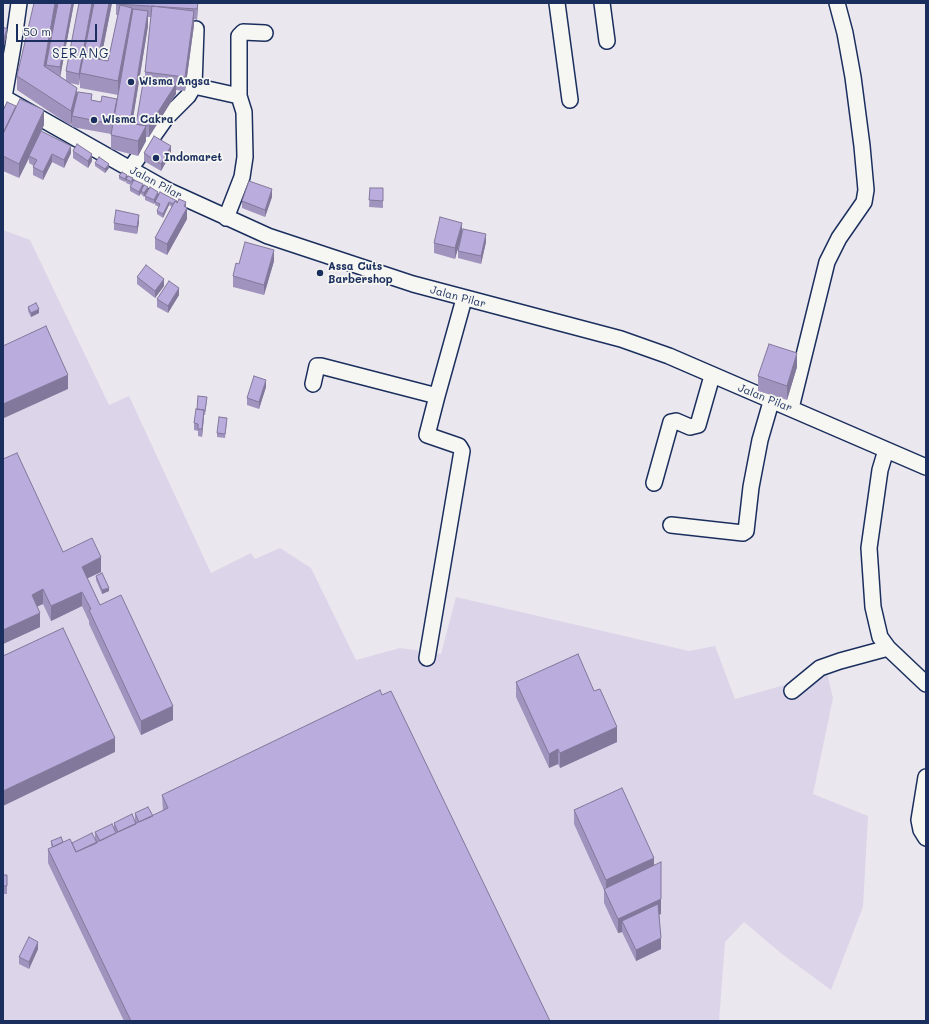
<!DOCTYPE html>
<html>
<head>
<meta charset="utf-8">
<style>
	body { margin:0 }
	#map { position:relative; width:929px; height:1024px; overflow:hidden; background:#eae7ee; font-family:Mali,sans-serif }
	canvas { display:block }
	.frame { position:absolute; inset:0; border:4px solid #1b2f5e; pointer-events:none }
	.scale { position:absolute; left:16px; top:24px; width:81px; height:18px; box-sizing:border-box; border:2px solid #1b2f5e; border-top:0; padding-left:5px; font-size:12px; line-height:14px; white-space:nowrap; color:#1b2f5e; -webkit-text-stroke:3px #f6f6f2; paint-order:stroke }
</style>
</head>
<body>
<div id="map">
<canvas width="929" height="1024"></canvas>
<div class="frame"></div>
<div class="scale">50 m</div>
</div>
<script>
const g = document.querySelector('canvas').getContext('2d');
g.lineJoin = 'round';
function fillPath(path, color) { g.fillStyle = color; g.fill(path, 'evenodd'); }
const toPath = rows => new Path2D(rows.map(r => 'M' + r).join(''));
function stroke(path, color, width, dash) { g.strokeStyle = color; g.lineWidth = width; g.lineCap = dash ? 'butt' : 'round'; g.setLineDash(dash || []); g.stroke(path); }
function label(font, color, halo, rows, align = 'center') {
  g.font = font + ' Mali,sans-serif'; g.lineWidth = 3.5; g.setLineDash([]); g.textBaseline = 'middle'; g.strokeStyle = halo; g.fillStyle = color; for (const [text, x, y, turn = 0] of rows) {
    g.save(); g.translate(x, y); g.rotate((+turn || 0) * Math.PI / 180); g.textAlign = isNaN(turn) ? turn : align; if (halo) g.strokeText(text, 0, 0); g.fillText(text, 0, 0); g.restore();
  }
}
fillPath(toPath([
	[3,230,30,240,109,405,129,396,211,573,251,553,255,559,280,548,311,568,356,660,400,648,441,654,456,597,689,651,715,646,735,699,827,673,833,698,813,794,868,816,863,907,831,990,782,954,744,922,725,942,719,1021,3,1021]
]), '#dcd5e9');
const minor = toPath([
	[557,3,570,100],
	[602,3,607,41],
	[194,86,196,29],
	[3,97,169,191,268,236,413,284,621,339,669,356,926,467],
	[4,97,13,46,19,3],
	[130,169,166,118,188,96,194,86,239,96],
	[226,218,242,177,245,157,244,112,239,96,239,36,243,32,265,33],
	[313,384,317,366,321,366,437,396,464,299],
	[791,408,827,262,839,238,864,202,866,190,862,146,853,77,845,33,837,3],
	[886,450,880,470,869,548,873,607,880,637,888,648,926,684],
	[654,483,671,422,676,421,690,427,698,425,712,376],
	[671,525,743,533,746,531,751,487,760,440,771,402],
	[427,658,462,451,459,446,427,435,437,396],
	[792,691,820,668,840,661,888,648],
	[926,777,919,820,921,830,926,838]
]);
stroke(minor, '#1b2f5e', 18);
stroke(minor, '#f6f6f2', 15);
fillPath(toPath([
	[58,3,74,3,60,76,66,80,66,71,112,3,101,59,108,61,118,15,116,15,116,3,198,3,197,20,194,19,194,25,185,91,176,90,176,94,149,137,146,137,146,141,138,156,111,149,111,134,72,127,72,121,71,126,17,90,17,76],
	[148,17,151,17,145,72,145,77,136,124,132,123,148,26],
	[80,77,80,88,118,95,117,102,101,102,77,97,70,83,79,85],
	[16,107,44,125,41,131,71,153,64,168,52,162,43,180,33,175,33,167,34,166,29,163,29,158,19,178,3,171,3,111],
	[73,151,92,161,88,168,73,158],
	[144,153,171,153,161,171,144,161],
	[95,163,109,168,105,173,95,166],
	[119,176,127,178,143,186,148,187,144,197,141,194,141,193,139,196,130,191,130,187,131,185,126,183,126,179,125,182,119,179],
	[370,188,383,196,383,208,369,207],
	[158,195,186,208,187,219,167,255,155,249,155,238,172,207,169,205,163,218,157,214,157,211,159,207,155,205,155,202,154,204,145,200,145,196],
	[272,197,265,217,242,208,242,201],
	[139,222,137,234,114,230,114,223],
	[462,234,455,259,434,253,434,243],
	[486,242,481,264,458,258,458,251],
	[274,261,264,295,233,287,233,276],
	[137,277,164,286,155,298,137,284],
	[179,295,168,313,157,307,157,299],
	[28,307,39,313,31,317,28,311],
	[797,367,787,400,758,391,758,376],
	[266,387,259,409,247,405,247,398],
	[207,400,205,415,204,415,202,437,198,436,198,431,194,430,194,423,197,409],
	[227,421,225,438,217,437,217,433],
	[3,459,63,552,101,572,87,578,100,605,173,720,141,735,89,624,89,621,82,606,51,621,43,604,37,606,40,627,3,644],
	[96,576,109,591,102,594,96,580],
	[516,682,617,742,560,768,558,764,549,768,516,697],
	[162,795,550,1021,124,1021,48,863,48,849,52,847,51,845,51,841,72,843,95,839,95,832,114,829,114,823,135,820,135,813,153,816,163,811],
	[574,810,654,866,661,914,659,914,661,949,636,961,622,932,618,933,604,903,604,890,574,824],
	[3,875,7,875,7,894,3,894],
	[38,949,29,969,19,964,19,957]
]), '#a094be');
fillPath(toPath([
	[55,3,58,3,46,65,46,70,44,66],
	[72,3,74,3,60,78,60,67],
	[92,3,95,3,80,73,79,85,79,74],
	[109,3,112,3,98,73,98,59],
	[198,3,197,20,197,9],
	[132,8,132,23,118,95,118,81],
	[148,11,148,26,130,137,130,123],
	[194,11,194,25,185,91,185,77],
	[7,29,7,36,3,48,3,41],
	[176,84,176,94,149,137,149,126],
	[77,88,77,102,72,116,72,121,71,126,71,111],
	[44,110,44,125,29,156,29,158,19,178,19,164],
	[146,126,146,141,138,156,138,141],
	[71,146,71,153,64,168,64,160],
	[171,146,171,153,161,171,161,164],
	[52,154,52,162,43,180,43,172],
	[92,154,92,161,88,168,88,161],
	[109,164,109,168,105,173,105,169],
	[127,175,127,178,125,182,125,179],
	[143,184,143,188,141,191,141,193,139,196,139,192],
	[148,187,148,190,144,197,144,193],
	[272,189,272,197,265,217,265,210],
	[158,192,158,196,154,204,154,200],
	[169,202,169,205,163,218,163,214],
	[186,202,186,210,187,208,187,219,167,255,167,244],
	[139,215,139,222,137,234,137,227],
	[462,223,462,234,455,259,455,248],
	[486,234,486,242,481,264,481,256],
	[274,250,274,261,264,295,264,285],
	[164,279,164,286,155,298,155,291],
	[179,288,179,295,168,313,168,306],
	[39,309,39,313,31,317,31,313],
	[797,353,797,367,787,400,787,386],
	[68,375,68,389,4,418,4,431,3,431,3,404],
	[266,380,266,387,259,409,259,402],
	[204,410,204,417,202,437,202,429],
	[101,557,101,572,82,581,82,567],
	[109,588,109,591,102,594,102,590],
	[43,589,43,604,32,609,32,595],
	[82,592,82,606,51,621,51,606],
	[40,613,40,627,3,644,3,630],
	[173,706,173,720,141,735,141,721],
	[617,727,617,742,560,768,560,753],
	[115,738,115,752,3,806,3,791],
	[558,749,558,764,549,768,549,754],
	[654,858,654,873,606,894,606,880],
	[661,862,661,914,626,930,622,921,622,932,618,933,618,919],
	[661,938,661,949,636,961,636,950],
	[38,942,38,949,29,969,29,962]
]), '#82789b');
const building = toPath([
	[34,3,55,3,44,66,77,88,71,111,17,76,34,3],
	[58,3,72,3,60,67,46,65,58,3],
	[79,3,92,3,79,74,66,71,79,3],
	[94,3,109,3,98,59,108,61,120,5,132,8,118,81,80,73,94,3],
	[116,3,198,3,197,9,116,4,116,3],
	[152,6,194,11,185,77,145,72,152,6],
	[133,9,148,11,130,123,146,126,138,141,111,135,133,9],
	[3,27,7,29,3,41,3,27],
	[144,77,176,84,149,126,136,124,144,77],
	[78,92,92,94,91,100,101,102,102,96,117,99,112,124,72,116,78,92],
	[20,99,44,110,19,164,3,156,3,134,20,99],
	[7,102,16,106,3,133,3,111,7,102],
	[41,131,71,146,64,160,52,154,43,172,33,167,37,160,29,156,41,131],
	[154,136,171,146,161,164,144,153,154,136],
	[77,144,92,154,88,161,73,151,77,144],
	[99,157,109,164,105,169,95,163,99,157],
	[122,172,127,175,125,179,119,176,122,172],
	[128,176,133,178,131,182,126,179,128,176],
	[134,180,143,184,139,192,130,187,134,180],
	[249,181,272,189,265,210,242,201,249,181],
	[144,185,148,187,144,193,141,191,144,185],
	[150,187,158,192,154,200,145,196,150,187],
	[370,188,383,188,383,201,369,200,370,188],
	[160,192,177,201,177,203,175,201,173,204,169,202,163,214,157,211,160,204,155,202,160,192],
	[179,199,186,202,184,206,187,208,167,244,155,238,175,201,177,203,179,199],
	[116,210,139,215,137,227,114,223,116,210],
	[440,217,462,223,455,248,434,243,440,217],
	[463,229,486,234,481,256,458,251,463,229],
	[245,242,274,250,264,285,233,276,236,263,239,264,245,242],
	[146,265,164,279,155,291,137,277,146,265],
	[169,281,179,288,168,306,157,299,169,281],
	[36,303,39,309,31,313,28,307,36,303],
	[46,326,68,375,3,404,3,346,46,326],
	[769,344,797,353,787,386,758,376,769,344],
	[254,376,266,380,259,402,247,398,254,376],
	[198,396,207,397,205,411,204,411,204,410,197,409,198,396],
	[196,409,204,410,202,429,198,429,198,424,194,423,196,409],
	[219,417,227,418,225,434,217,433,219,417],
	[17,453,63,552,92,538,101,557,82,567,100,605,121,595,173,706,141,721,89,610,91,609,82,592,51,606,43,589,32,595,40,613,3,630,3,459,17,453],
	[102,573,109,588,102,590,96,576,102,573],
	[63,628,115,738,3,791,3,656,63,628],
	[578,654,594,691,600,689,617,727,560,753,558,749,549,754,516,682,578,654],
	[380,690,382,695,391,691,550,1021,131,1021,48,849,70,839,76,852,168,808,162,795,380,690],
	[622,788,654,858,606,880,574,810,622,788],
	[148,807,153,816,139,822,135,813,148,807],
	[132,814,136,824,118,832,114,823,132,814],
	[112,824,116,833,100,841,95,832,112,824],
	[92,833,97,843,76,852,72,843,92,833],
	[61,837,63,842,53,847,51,841,61,837],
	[661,862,661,899,618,919,604,889,661,862],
	[3,875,7,875,7,886,3,886,3,875],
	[658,904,661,938,636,950,622,921,658,904],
	[29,937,38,942,29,962,19,957,29,937]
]);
fillPath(building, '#baacdd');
stroke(building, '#82789b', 1);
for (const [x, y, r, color] of [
	[131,82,4,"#1b2f5e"],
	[94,120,4,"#1b2f5e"],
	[156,158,4,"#1b2f5e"],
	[320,273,4,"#1b2f5e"]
]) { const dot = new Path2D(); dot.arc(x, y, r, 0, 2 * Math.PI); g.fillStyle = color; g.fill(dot); stroke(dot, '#f6f6f2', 1.5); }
label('bold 11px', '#1b2f5e', '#f6f6f2', [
	["Wisma Angsa",139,82],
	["Wisma Cakra",102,120],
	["Indomaret",164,158],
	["Assa Cuts",328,267],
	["Barbershop",328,280]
], 'left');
label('11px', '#1b2f5e', '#f6f6f2', [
	["Jalan Pilar",156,183,28],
	["Jalan Pilar",458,297,15],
	["Jalan Pilar",765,398,22]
]);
g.letterSpacing = '1px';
label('13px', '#1b2f5e', '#f6f6f2', [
	["SERANG",81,54]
]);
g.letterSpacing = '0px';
</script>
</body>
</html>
